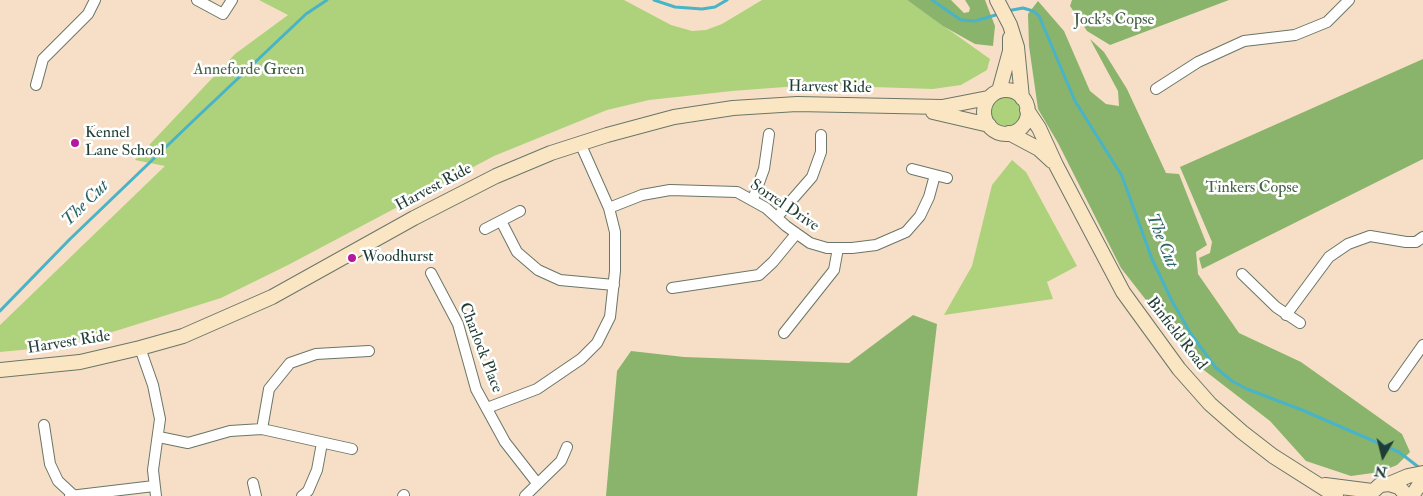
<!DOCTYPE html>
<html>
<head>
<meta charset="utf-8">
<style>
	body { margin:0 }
	#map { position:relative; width:1423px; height:496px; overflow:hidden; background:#f6dfc6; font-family:"IM FELL Double Pica",serif }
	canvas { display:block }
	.north { position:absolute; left:1358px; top:431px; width:50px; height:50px; -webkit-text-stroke:4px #fff; paint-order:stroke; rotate:188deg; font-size:14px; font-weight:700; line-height:20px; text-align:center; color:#1f3d34 }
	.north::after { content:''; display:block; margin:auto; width:18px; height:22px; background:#1f3d34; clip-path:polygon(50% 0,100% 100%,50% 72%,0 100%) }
</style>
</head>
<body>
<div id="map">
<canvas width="1423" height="496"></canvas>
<div class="north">N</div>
</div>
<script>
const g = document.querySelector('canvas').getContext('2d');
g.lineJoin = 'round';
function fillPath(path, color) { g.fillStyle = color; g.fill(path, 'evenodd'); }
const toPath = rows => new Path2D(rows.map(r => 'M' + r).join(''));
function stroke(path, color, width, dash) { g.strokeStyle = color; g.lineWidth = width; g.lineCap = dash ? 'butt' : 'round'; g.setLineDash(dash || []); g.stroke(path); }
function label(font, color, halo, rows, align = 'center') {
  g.font = font + ' "IM FELL Double Pica",serif'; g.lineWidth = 5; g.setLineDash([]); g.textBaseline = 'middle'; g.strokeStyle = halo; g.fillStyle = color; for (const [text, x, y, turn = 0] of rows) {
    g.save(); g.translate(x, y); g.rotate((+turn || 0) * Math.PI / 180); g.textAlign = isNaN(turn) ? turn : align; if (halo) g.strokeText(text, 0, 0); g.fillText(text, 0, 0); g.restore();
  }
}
fillPath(toPath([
	[259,0,624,0,671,25,692,31,706,30,722,24,762,0,907,0,990,59,987,70,961,85,933,89,811,85,732,91,649,100,607,110,494,156,288,265,221,298,106,334,31,349,0,352,0,325,165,166,135,160,235,54,288,15],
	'991 111a16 16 0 1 1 32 0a16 16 0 1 1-32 0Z',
	[1012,160,1026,172,1077,266,1047,282,1053,299,944,315,972,266,992,185]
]), '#aed27b');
fillPath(toPath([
	[907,0,951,0,964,13,969,12,970,8,965,0,985,0,995,26,993,46,975,44,943,26],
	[1072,0,1229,0,1110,45,1087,31,1070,6],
	[1038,1,1064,31,1090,91,1106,104,1119,106,1118,91,1090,39,1104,52,1127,89,1166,173,1179,174,1207,245,1196,252,1198,274,1239,333,1301,362,1402,434,1410,452,1397,465,1380,472,1351,476,1306,461,1270,421,1196,364,1121,268,1058,143,1038,109,1029,46,1028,14],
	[1423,59,1423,159,1202,269,1199,258,1210,253,1212,242,1180,167],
	[913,315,937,324,917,496,606,496,617,371,631,351,684,357,849,363]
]), '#8ab46b');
stroke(toPath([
	[654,0,675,7,702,9,715,7,727,0],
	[932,0,961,20,975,21,999,14],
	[1007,11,1023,8,1033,11,1039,16,1075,101,1122,176,1152,259,1172,301,1191,334,1216,368,1232,381,1247,389,1302,410,1399,452,1421,469],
	[0,311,70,239,193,121,306,14,327,0]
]), '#49b3c7', 3);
const street = toPath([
	[197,0,223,14,232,0],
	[36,85,43,59,88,14,95,0],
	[1156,89,1198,62,1244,41,1295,35,1327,22,1349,0],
	[912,169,947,178],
	[753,199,764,169,769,134],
	[609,208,642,195,670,190,737,192,766,208,786,226,810,243,827,248,852,248,876,245,906,232,920,216,929,197,935,175],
	[777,217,812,177,821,152,821,135],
	[501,221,517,252,538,270,560,280,614,285],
	[485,229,520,211],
	[431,273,458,324,476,389,505,442,537,483],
	[1242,274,1276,307,1300,323],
	[672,288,759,275,773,262,796,234],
	[1286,315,1329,257,1348,244,1370,236,1406,242,1416,242,1423,237],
	[784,333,834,270,838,248],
	[140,348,153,385,160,419,153,470,156,496],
	[1394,386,1423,345],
	[487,408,537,389,581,359,597,343,610,317,615,271,615,232,609,208,580,143],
	[44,425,50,464,58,481,72,494],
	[262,429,269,389,290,363,316,354,369,351],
	[159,437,188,443,230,431,262,429,352,449],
	[253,483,256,496],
	[70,496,154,486],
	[302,496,308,491,317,470,322,443],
	[403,496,404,495],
	[525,496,561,461,567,447]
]);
const secondary = toPath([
	[997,0,1010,25,1017,47,1022,98],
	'984 112a22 22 0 1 1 44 0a22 22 0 1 1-44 0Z',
	[999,91,1010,51,1010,38],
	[1027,110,1039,128,1056,165,1123,292,1179,369,1210,404,1242,432,1273,456,1336,496],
	[933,112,989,125],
	[1009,133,1039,149,1052,161],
	[0,370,80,362,140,348,183,336,272,297,414,218,496,176,551,153,607,135,674,117,733,108,797,104,942,107,988,98],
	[1389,484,1408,476,1423,473],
	[1325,485,1372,491],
	[1368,496,1380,485,1389,484,1399,487,1407,496],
	[1412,496,1423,479]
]);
stroke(street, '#6a7667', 12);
stroke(secondary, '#6a7667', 16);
stroke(street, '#fff', 10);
stroke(secondary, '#fbe6c4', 14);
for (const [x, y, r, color] of [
	[75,143,5,"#b5179e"],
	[352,258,5,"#b5179e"]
]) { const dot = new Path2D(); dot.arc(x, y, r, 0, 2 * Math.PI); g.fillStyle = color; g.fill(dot); stroke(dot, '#fff', 2); }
label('16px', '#436246', '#fff', [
	["Jock's Copse",1114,21],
	["Anneforde Green",249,71],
	["Tinkers Copse",1252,189]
]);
label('16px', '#1f3d34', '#fff', [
	["Harvest Ride",830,88,1],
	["Harvest Ride",434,188,-28],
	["Sorrel Drive",784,206,34],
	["Binfield Road",1176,334,52],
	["Harvest Ride",69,343,-9],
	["Charlock Place",480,348,69]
]);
label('16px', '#1f3d34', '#fff', [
	["Kennel",85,134],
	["Lane School",85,152],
	["Woodhurst",362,258]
], 'left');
label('italic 18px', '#2e6667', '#fff', [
	["The Cut",86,204,-44],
	["The Cut",1161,241,68]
]);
</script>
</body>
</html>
